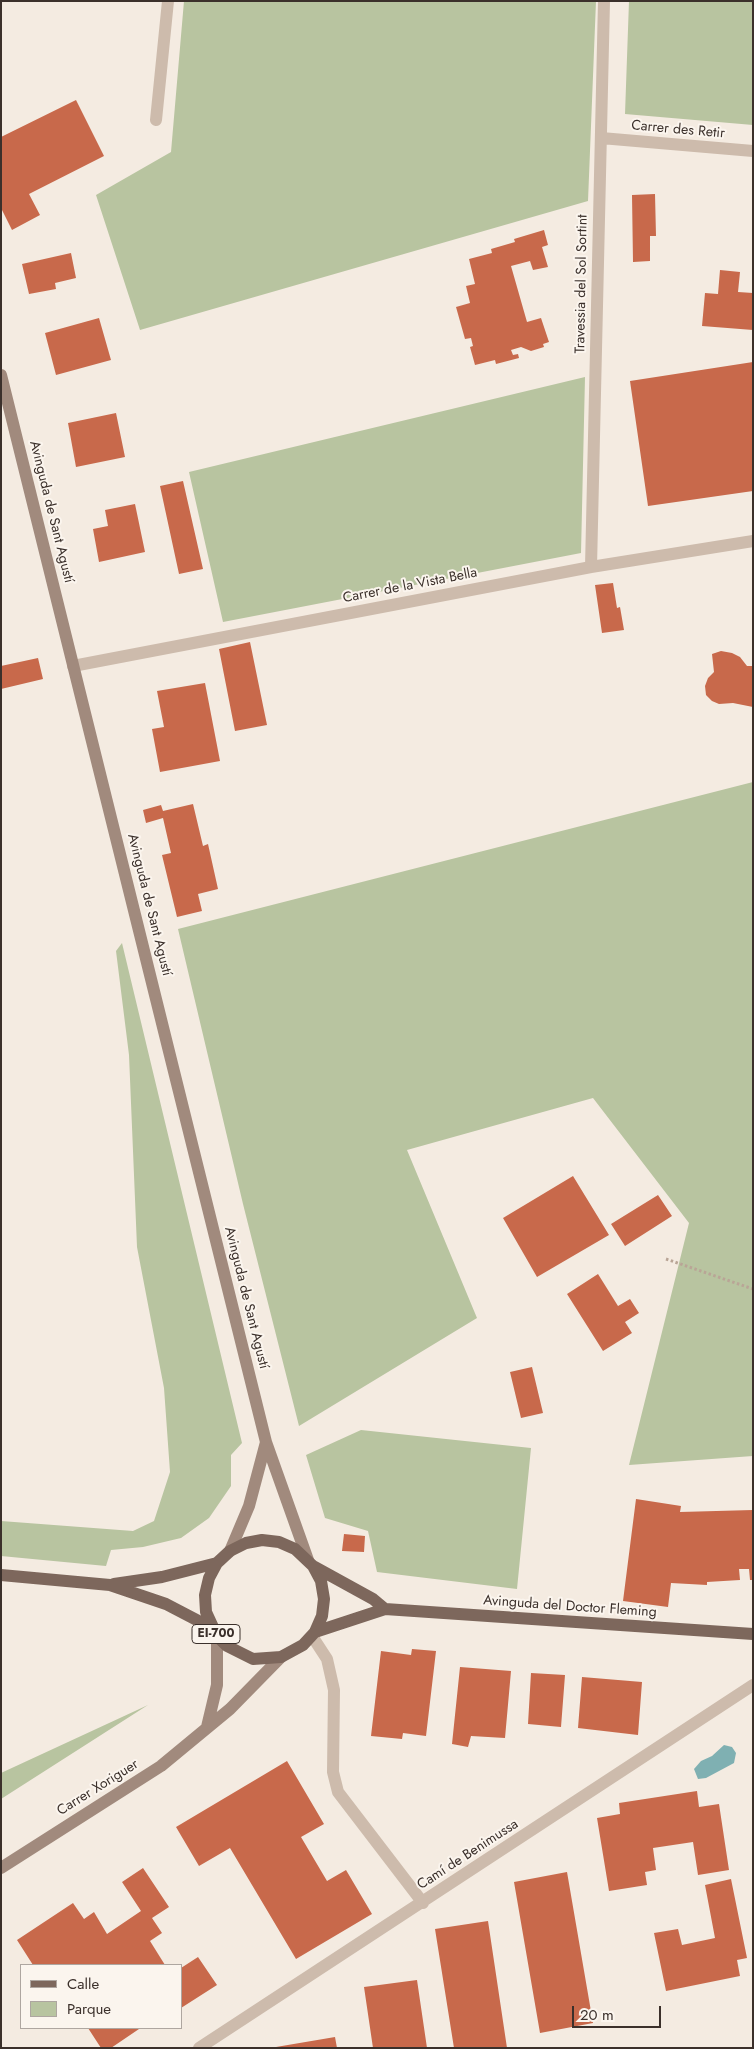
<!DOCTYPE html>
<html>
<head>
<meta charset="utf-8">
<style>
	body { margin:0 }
	#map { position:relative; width:754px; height:2049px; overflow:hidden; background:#f4ebe1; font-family:Jost,sans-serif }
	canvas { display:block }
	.frame { position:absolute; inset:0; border:2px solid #3b302b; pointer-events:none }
	.legend { position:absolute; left:20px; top:1964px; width:162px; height:65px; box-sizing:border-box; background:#fbf5ee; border:1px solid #aea6a0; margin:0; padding:6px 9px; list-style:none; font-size:15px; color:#3b302b }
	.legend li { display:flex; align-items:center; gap:10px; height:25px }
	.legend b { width:25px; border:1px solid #aea6a0 }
	.scale { position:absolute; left:572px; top:2006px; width:89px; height:22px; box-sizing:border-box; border:2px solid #3b302b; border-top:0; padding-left:6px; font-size:15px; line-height:18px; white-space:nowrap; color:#3b302b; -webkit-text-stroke:4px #fbf5ee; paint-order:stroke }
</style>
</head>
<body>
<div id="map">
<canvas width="754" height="2049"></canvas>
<div class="frame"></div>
<ul class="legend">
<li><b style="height:6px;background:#7d675c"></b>Calle</li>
<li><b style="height:14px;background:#b8c4a0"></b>Parque</li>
</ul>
<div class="scale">20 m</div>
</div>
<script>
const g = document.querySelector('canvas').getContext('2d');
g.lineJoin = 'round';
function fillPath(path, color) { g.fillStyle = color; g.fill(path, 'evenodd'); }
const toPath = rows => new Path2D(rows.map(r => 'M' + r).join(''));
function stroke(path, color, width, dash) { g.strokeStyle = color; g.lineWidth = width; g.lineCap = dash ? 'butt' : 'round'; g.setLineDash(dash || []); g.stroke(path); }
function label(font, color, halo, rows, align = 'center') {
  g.font = font + ' Jost,sans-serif'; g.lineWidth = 4; g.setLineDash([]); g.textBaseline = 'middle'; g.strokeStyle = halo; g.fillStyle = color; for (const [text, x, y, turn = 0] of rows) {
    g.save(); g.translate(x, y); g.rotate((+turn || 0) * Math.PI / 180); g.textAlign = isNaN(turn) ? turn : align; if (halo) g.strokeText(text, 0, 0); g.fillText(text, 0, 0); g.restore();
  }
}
fillPath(toPath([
	[184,1,596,1,588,201,140,330,96,195,171,152],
	[629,1,753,1,753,125,625,114],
	[585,377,581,553,223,622,189,472],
	[753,782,753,1456,629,1465,689,1223,593,1098,407,1150,477,1318,299,1426,243,1204,178,929],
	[122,943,242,1443,231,1455,231,1486,209,1518,181,1538,143,1547,111,1550,106,1566,1,1556,1,1521,133,1531,154,1521,170,1472,164,1388,137,1247,129,1055,116,951],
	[361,1430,531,1448,517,1589,377,1572,368,1531,325,1518,306,1455],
	[148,1705,1,1799,1,1773]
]), '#b8c4a0');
fillPath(toPath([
	[724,1745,732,1747,736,1753,734,1763,706,1778,698,1779,694,1769,701,1761,712,1756]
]), '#7fb0b2');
fillPath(toPath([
	[76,100,104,156,29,194,40,215,12,230,1,208,1,137],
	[655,194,656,236,650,236,650,261,633,262,632,195],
	[544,230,548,245,542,247,548,267,533,270,530,261,511,266,527,322,541,318,549,342,543,344,544,347,531,351,521,347,511,350,513,355,518,354,519,358,496,364,495,360,475,365,470,347,473,346,471,338,465,339,456,307,470,303,466,286,475,284,469,259,492,253,491,249,515,242,514,239],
	[71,253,76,278,55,283,56,289,29,294,22,264],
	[720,270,740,272,738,292,753,293,753,330,702,326,705,293,718,294],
	[99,318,111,360,56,375,45,333],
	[753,362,753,491,648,506,630,381],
	[116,413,125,457,76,467,68,423],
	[183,481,203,569,179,574,160,486],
	[135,504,145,552,99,562,93,529,108,526,105,510],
	[613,583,617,608,620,607,624,630,602,633,595,585],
	[250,642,267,725,235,731,219,649],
	[721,651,732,653,740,657,747,666,753,666,753,707,733,703,719,704,712,701,706,695,705,686,708,678,714,672,712,654],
	[38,658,43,679,1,689,1,666],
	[205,683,220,761,160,772,152,729,164,727,157,691],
	[193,804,203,846,208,844,218,889,198,894,202,911,177,917,162,855,171,853,163,818,146,823,143,810,161,805,163,811],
	[573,1176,609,1235,537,1277,503,1218],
	[658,1195,672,1216,625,1246,611,1224],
	[598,1274,618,1306,630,1299,639,1313,625,1322,632,1333,603,1351,567,1294],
	[532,1367,543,1413,521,1418,510,1372],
	[636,1499,681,1506,680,1512,753,1510,753,1580,750,1580,749,1569,739,1569,740,1580,707,1582,707,1585,671,1583,668,1607,623,1601],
	[344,1534,365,1536,364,1552,342,1551],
	[412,1649,436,1651,426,1736,403,1733,402,1739,371,1736,381,1651,411,1655],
	[460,1667,511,1671,505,1738,471,1736,468,1747,452,1744],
	[531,1673,565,1675,561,1727,528,1724],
	[582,1677,642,1682,638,1735,578,1728],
	[287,1761,324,1824,301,1837,327,1881,346,1870,372,1914,296,1959,230,1848,199,1866,176,1827],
	[697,1791,699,1807,719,1804,729,1870,698,1875,693,1842,653,1848,656,1870,645,1872,647,1885,609,1891,597,1818,620,1814,619,1803],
	[143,1868,169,1907,152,1918,162,1933,150,1941,165,1965,33,1965,17,1940,73,1903,84,1919,94,1912,107,1934,141,1911,122,1882],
	[567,1872,593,2023,540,2033,514,1882],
	[731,1879,747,1958,737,1960,740,1976,666,1991,654,1933,678,1929,682,1945,715,1938,705,1885],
	[488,1921,507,2048,454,2048,435,1929],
	[198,1957,217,1985,181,2008,181,1968],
	[417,1980,427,2048,373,2048,364,1987],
	[88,2028,138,2028,139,2029,111,2048,101,2048],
	[335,2037,337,2048,276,2048,276,2047]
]), '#c8694b');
stroke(toPath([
	[666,1259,753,1289]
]), '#b9a596', 3, [2.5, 2.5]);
stroke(toPath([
	[156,120,168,1]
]), '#cdbbac', 12);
stroke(toPath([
	[601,138,753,151],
	[591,567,604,1],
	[73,666,591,567,753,541],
	[312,1636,327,1659,334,1690,333,1772,338,1792,423,1903],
	[199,2048,753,1685]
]), '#cdbbac', 12);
stroke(toPath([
	[1,375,266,1442,308,1560],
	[230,1551,249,1506,266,1442],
	[207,1727,217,1685,217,1636],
	[1,1868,161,1766,230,1709,281,1657]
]), '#a18a7d', 12);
stroke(toPath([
	[313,1566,321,1581,324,1599,322,1616,315,1632,303,1645,281,1657,253,1659,227,1646,217,1636,206,1612,205,1595,209,1578,217,1563,230,1551,246,1543,262,1540,279,1542,295,1549,313,1566,373,1599,385,1609],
	[1,1575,110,1585,166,1604,212,1628],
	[114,1584,162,1577,217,1563],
	[315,1632,385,1609,753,1634]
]), '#7d675c', 12);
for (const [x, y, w] of [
	[216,1634,48]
]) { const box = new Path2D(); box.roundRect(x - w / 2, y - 9.5, w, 19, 4); g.fillStyle = '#fbf5ee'; g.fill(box); stroke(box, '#3b302b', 1); }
label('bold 12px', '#3b302b', null, [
	["EI-700",216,1634]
]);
label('14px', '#3b302b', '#fbf5ee', [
	["Carrer des Retir",678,130,5],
	["Travessia del Sol Sortint",582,284,-89],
	["Avinguda de Sant Agustí",51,512,76],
	["Carrer de la Vista Bella",410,586,-11],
	["Avinguda de Sant Agustí",149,905,76],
	["Avinguda de Sant Agustí",246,1298,76],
	["Avinguda del Doctor Fleming",570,1607,4],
	["Carrer Xoriguer",98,1788,-32],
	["Camí de Benimussa",468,1855,-33]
]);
</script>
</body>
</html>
